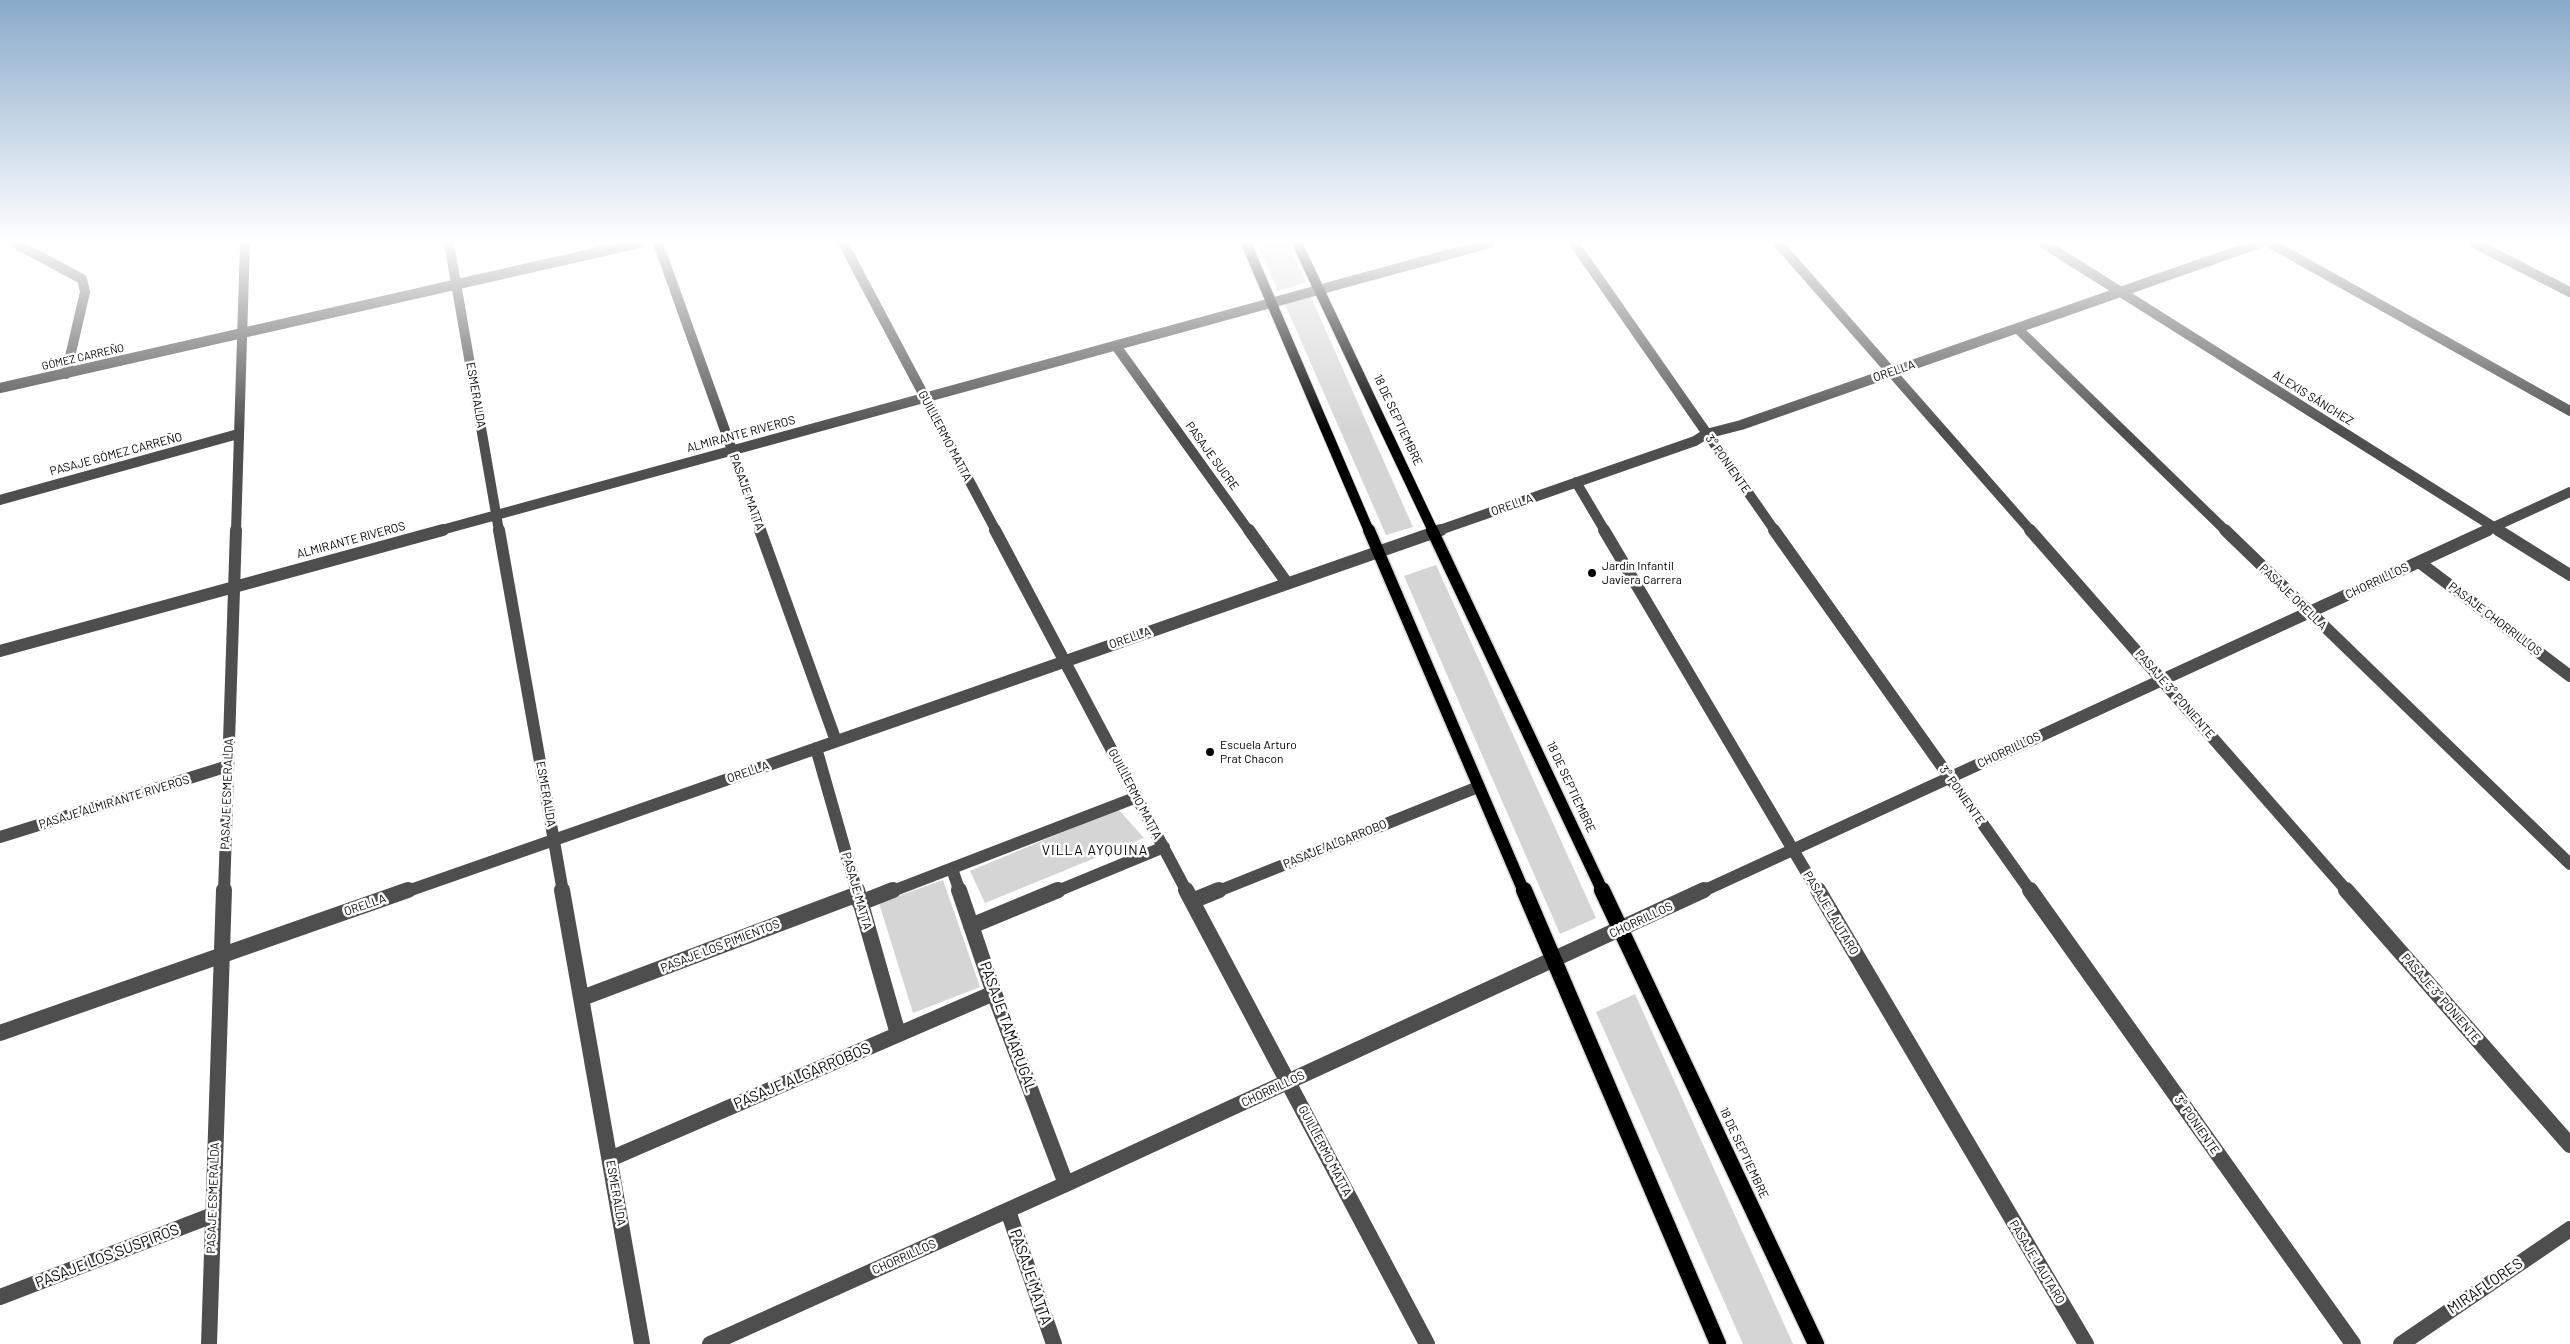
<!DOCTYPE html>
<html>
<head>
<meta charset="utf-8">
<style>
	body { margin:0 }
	canvas { display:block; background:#fff }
</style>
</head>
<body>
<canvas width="2570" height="1344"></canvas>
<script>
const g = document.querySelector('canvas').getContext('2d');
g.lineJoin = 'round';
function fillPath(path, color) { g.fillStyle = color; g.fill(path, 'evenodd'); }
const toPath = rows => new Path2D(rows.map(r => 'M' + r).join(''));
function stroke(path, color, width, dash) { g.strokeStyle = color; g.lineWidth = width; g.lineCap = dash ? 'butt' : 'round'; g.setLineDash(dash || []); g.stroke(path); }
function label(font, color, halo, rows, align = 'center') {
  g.font = font + ' Barlow,sans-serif'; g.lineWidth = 5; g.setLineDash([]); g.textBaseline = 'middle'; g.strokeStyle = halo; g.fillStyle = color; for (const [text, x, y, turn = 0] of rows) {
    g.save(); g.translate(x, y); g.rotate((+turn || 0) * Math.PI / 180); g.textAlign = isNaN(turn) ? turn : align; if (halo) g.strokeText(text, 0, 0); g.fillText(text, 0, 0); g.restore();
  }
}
fillPath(toPath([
	[1257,243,1287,243,1306,282,1278,291],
	[1310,295,1413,527,1386,535,1284,302],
	[1436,565,1596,918,1560,934,1404,576],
	[1118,809,1144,838,985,903,970,871],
	[943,880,980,987,913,1013,879,903],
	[1635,994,1793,1344,1743,1344,1596,1012]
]), '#d5d5d5');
const majorFar2 = toPath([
	[1246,243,1369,531],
	[1297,243,1433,531]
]);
const majorFar1 = toPath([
	[1369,530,1524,892],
	[1432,530,1603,892]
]);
const major = toPath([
	[1524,890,1718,1344],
	[1602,890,1816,1344]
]);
stroke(majorFar2, '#dbdbdb', 12);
stroke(majorFar1, '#dbdbdb', 15);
stroke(major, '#dbdbdb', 19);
stroke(toPath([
	[15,243,82,279,85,292,66,374],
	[449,243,499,531],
	[658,243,761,531],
	[843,243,996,531],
	[1574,243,1775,531],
	[1778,243,2031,531],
	[2043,243,2500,531],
	[2270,243,2570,411],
	[2474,243,2570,292],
	[2017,328,2226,531],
	[1116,346,1249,531],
	[0,388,639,243],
	[1576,482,1605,531],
	[0,500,238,434],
	[236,531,245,243],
	[438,531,1490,243],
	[1437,531,1695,441,1706,434,1741,425,2260,243],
	[2485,531,2570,492]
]), '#4e4e4e', 10);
stroke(toPath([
	[499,530,563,892],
	[760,530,836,741],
	[995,530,1187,892],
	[1249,530,1287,583],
	[1604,530,1818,892],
	[1774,530,2031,892],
	[2030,530,2348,892],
	[2225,530,2570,864],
	[2498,530,2570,575],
	[2419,562,2570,676],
	[0,651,443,530],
	[816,748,857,892],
	[0,837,228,766],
	[952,869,960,892],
	[224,892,236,530],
	[405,892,1441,530],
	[890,892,1137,797],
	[1055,892,1164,847],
	[1216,892,1478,787],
	[1701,892,2488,530]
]), '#4e4e4e', 12);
stroke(toPath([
	[562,890,642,1344],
	[857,890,898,1034],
	[959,890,994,993,1066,1184],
	[1186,890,1427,1344],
	[1818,890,2086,1344],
	[2030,890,2353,1344],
	[2346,890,2570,1145],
	[1192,901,1219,890],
	[860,903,893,890],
	[971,926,1058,890],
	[582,998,858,894],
	[0,1033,408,890],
	[610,1159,994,993],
	[1008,1211,1054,1344],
	[0,1297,213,1215],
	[209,1344,224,890],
	[710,1344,1066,1184,1704,890],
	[2401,1344,2570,1229]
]), '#4e4e4e', 16);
stroke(majorFar2, '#000', 10);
stroke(majorFar1, '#000', 12);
stroke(major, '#000', 16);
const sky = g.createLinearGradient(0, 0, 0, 431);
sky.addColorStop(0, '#89aaca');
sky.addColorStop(0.56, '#fff');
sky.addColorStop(1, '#ffffff00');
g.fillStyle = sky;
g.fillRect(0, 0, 2570, 431);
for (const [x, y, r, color] of [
	[1592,573,5,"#000"],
	[1210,752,5,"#000"]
]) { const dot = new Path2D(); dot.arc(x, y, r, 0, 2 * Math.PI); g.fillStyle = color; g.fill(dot); stroke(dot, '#fff', 2); }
label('11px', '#000', '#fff', [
	["GÓMEZ CARREÑO",83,357,-13]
]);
label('12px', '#000', '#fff', [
	["ORELLA",1894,371,-19],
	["ESMERALDA",476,395,80],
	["ALEXIS SÁNCHEZ",2313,398,32],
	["18 DE SEPTIEMBRE",1398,420,65],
	["ALMIRANTE RIVEROS",741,434,-15],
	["GUILLERMO MATTA",945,436,62],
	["PASAJE GÓMEZ CARREÑO",116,454,-15],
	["PASAJE SUCRE",1212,456,54],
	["3° PONIENTE",1728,464,55],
	["PASAJE MATTA",747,492,70],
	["ORELLA",1512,505,-19],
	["ALMIRANTE RIVEROS",351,540,-15],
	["CHORRILLOS",2377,581,-25],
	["PASAJE ORELLA",2293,597,44],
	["PASAJE CHORRILLOS",2495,619,37],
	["ORELLA",1130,638,-19],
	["PASAJE 3° PONIENTE",2175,694,49],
	["CHORRILLOS",2009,750,-25],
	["ORELLA",748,772,-19],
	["18 DE SEPTIEMBRE",1571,787,65],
	["PASAJE ESMERALDA",227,794,-88],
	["ESMERALDA",546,794,80],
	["GUILLERMO MATTA",1135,794,62],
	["3° PONIENTE",1962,795,55],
	["PASAJE ALMIRANTE RIVEROS",114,802,-17],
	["PASAJE ALGARROBO",1335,844,-22],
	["PASAJE MATTA",857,891,74],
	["ORELLA",365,905,-19],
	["PASAJE LAUTARO",1831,913,59],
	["CHORRILLOS",1641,920,-25],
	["PASAJE LOS PIMIENTOS",720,946,-21],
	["PASAJE 3° PONIENTE",2441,998,49],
	["CHORRILLOS",1273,1089,-25],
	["3° PONIENTE",2197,1125,55],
	["GUILLERMO MATTA",1325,1151,62],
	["18 DE SEPTIEMBRE",1744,1153,65],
	["ESMERALDA",616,1193,80],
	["PASAJE ESMERALDA",213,1198,-88],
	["CHORRILLOS",904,1257,-24],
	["PASAJE LAUTARO",2037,1262,59]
]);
label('12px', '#000', '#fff', [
	["Jardín Infantil",1602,566],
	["Javiera Carrera",1602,580],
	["Escuela Arturo",1220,745],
	["Prat Chacon",1220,759]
], 'left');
g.letterSpacing = '1px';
label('14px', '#000', '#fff', [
	["VILLA AYQUINA",1095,850]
]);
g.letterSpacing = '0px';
label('15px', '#000', '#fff', [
	["PASAJE TAMARUGAL",1008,1027,70],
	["PASAJE ALGARROBOS",802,1076,-23],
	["PASAJE LOS SUSPIROS",107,1256,-21],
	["PASAJE MATTA",1031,1277,71],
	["MIRAFLORES",2485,1286,-34]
]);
</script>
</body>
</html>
